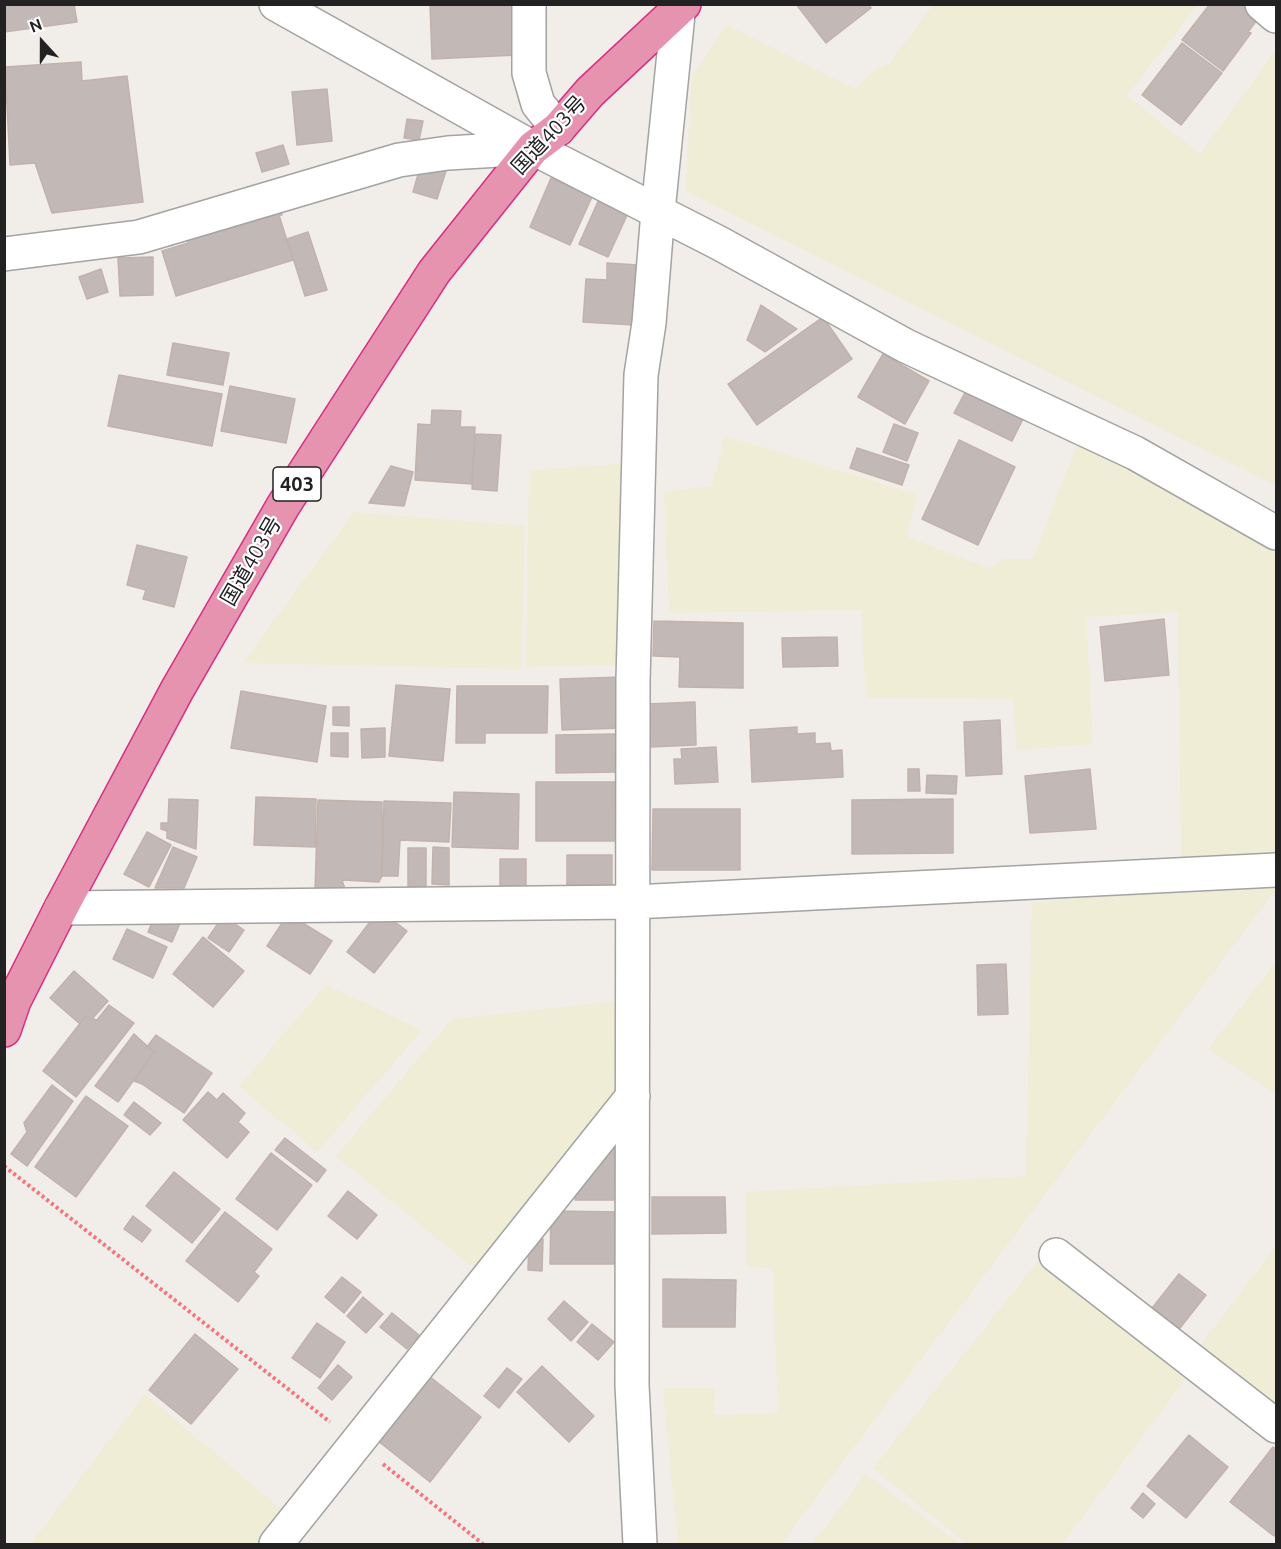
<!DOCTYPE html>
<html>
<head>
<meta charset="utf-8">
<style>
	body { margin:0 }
	#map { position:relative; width:1281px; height:1549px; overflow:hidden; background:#f1ede9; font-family:Ubuntu,sans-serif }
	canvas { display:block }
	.frame { position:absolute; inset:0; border:6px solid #222; pointer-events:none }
	.north { position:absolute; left:12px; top:12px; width:60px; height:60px; -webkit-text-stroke:4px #fff; paint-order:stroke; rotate:339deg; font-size:16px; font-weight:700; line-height:24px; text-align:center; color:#222 }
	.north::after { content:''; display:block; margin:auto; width:21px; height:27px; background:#222; clip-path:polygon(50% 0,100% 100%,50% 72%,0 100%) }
</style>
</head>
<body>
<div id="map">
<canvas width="1281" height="1549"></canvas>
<div class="frame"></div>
<div class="north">N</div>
</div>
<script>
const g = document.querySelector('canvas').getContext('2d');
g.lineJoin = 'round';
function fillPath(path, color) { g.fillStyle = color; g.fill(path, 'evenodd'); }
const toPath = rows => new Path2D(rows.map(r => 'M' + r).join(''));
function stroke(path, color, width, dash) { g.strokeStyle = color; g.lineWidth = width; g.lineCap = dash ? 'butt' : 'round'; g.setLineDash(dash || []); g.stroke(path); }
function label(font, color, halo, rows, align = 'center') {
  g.font = font + ' Ubuntu,"Noto Sans JP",sans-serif'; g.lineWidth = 4.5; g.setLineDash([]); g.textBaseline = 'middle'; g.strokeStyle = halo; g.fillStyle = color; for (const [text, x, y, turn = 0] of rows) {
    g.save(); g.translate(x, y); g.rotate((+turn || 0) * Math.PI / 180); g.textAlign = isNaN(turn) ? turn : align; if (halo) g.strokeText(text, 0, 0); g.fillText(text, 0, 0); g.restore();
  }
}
fillPath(toPath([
	[933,5,1197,5,1127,96,1200,154,1276,50,1276,485,685,191,692,75,727,25,855,89,874,70,889,64],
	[725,436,917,494,907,537,989,568,1003,559,1033,559,1080,437,1276,530,1276,852,1181,861,1178,612,1086,617,1093,744,1017,750,1013,699,866,698,861,610,669,613,664,492,712,486],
	[622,464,620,665,526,667,529,470],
	[354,512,525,526,521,669,243,663],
	[1276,878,1276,889,781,1544,678,1544,663,1388,715,1388,714,1415,778,1413,773,1269,747,1266,746,1192,1026,1176,1032,903],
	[1276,962,1276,1094,1208,1049],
	[326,985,422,1030,317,1152,239,1086],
	[617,1001,624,1083,475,1269,336,1156,452,1019],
	[1276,1246,1276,1410,1197,1350],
	[1039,1260,1187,1377,1062,1544,967,1544,873,1468],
	[145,1394,283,1511,257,1544,35,1544,32,1542],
	[866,1474,960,1544,812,1544]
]), '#efedd5');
const building = toPath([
	[4,4,74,4,77,22,4,32,4,4],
	[430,4,516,4,518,55,432,59,430,4],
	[796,4,868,4,871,8,826,43,796,4],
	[1210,4,1251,4,1262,13,1248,32,1251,33,1223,71,1182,40,1210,4],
	[1182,43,1222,73,1181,125,1142,95,1182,43],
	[81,62,82,81,127,76,143,202,52,213,35,163,10,165,5,67,81,62],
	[327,89,332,141,297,145,292,92,327,89],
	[407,119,423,121,419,140,404,138,407,119],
	[283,145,289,164,262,172,256,153,283,145],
	[421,164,446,171,437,199,413,192,421,164],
	[551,178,592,197,570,245,530,227,551,178],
	[600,197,629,211,608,257,579,244,600,197],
	[279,201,282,215,279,215,293,260,176,296,162,251,188,243,186,237,279,201],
	[308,232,327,290,305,296,287,239,308,232],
	[153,257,153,295,120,296,118,258,153,257],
	[607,263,638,265,634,325,583,322,586,279,607,280,607,263],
	[101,269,108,292,87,299,79,277,101,269],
	[761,305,797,329,765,352,747,340,761,305],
	[823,317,852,359,757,425,728,384,823,317],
	[173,343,229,353,223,385,167,375,173,343],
	[883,354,929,381,905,424,858,397,883,354],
	[119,375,222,394,212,446,108,426,119,375],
	[969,385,1026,413,1012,441,954,413,969,385],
	[230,386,295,399,286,443,221,431,230,386],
	[432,410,461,411,460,427,475,427,472,484,415,480,418,424,431,425,432,410],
	[894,424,918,433,907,461,883,452,894,424],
	[475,434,501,435,497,491,472,489,475,434],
	[959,440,1015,467,978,545,922,519,959,440],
	[857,448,909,465,902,485,850,468,857,448],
	[391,466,413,472,404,506,369,503,391,466],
	[137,545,187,557,174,607,143,599,146,590,127,585,137,545],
	[1164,619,1169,675,1105,681,1100,627,1164,619],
	[654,621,743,623,743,688,679,687,680,657,653,656,654,621],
	[837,637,838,666,783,667,782,638,837,637],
	[623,677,624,728,562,730,560,679,623,677],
	[396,685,450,689,443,761,389,756,396,685],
	[457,686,548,686,547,733,485,733,485,743,456,743,457,686],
	[241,691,326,706,317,762,231,748,241,691],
	[695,702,696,745,650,747,648,704,695,702],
	[333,707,349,707,349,726,333,725,333,707],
	[1000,720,1002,774,966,776,964,722,1000,720],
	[797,727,797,734,815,733,815,744,830,743,831,751,842,750,843,777,752,782,750,730,797,727],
	[385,728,385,757,362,758,361,729,385,728],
	[331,733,348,733,348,757,331,756,331,733],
	[616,734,616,772,556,773,556,735,616,734],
	[716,747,718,782,675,784,674,759,682,759,681,749,716,747],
	[908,769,919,769,920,791,908,791,908,769],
	[1090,769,1096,829,1030,833,1025,776,1090,769],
	[927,775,957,776,956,794,926,793,927,775],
	[536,782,621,782,621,841,536,841,536,782],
	[454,792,519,794,518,849,452,847,454,792],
	[256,797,316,799,315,847,254,845,256,797],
	[169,799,198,800,196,849,167,838,167,831,161,829,161,823,168,823,169,799],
	[953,799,953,853,852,854,852,800,953,799],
	[318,800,382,802,382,876,379,882,342,880,345,889,315,889,318,800],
	[384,801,451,803,449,842,400,840,398,876,382,876,384,801],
	[653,809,740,809,740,870,652,870,653,809],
	[147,832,171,845,149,887,124,874,147,832],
	[173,847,197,857,184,888,155,888,173,847],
	[433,847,449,848,449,885,432,884,433,847],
	[408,848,426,848,426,887,408,887,408,848],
	[567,855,612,855,612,886,567,886,567,855],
	[500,859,526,859,526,888,500,887,500,859],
	[379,910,407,931,374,973,347,952,379,910],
	[157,911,181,921,172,942,148,932,157,911],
	[288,914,332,941,310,974,267,946,288,914],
	[223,916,244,930,229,952,208,938,223,916],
	[127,929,167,947,153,978,113,959,127,929],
	[203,937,244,971,213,1007,173,974,203,937],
	[1006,964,1008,1014,978,1015,977,965,1006,964],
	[74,971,108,1001,92,1019,85,1017,80,1024,50,998,74,971],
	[109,1005,134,1023,76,1097,43,1071,85,1017,97,1020,109,1005],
	[134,1034,154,1052,118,1102,95,1086,134,1034],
	[156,1035,212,1073,184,1113,142,1084,134,1081,154,1052,147,1047,156,1035],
	[52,1085,73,1101,27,1166,11,1154,27,1132,24,1123,52,1085],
	[208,1092,217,1100,223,1093,245,1113,238,1122,249,1132,227,1158,183,1120,208,1092],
	[86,1096,128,1126,76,1197,35,1167,86,1096],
	[134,1102,161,1123,150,1135,124,1115,134,1102],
	[285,1138,326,1170,317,1182,275,1150,285,1138],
	[599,1147,620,1147,619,1200,575,1200,576,1171,598,1171,599,1147],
	[271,1153,312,1185,277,1230,236,1199,271,1153],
	[174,1172,220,1209,192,1243,146,1206,174,1172],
	[348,1191,377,1215,357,1239,328,1216,348,1191],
	[652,1197,725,1197,726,1233,652,1234,652,1197],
	[551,1211,623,1212,623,1264,550,1264,551,1211],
	[225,1212,272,1249,254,1272,259,1276,238,1302,186,1261,225,1212],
	[133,1216,151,1230,142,1242,124,1229,133,1216],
	[529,1239,543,1239,542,1271,528,1270,529,1239],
	[1179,1274,1206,1295,1176,1333,1149,1312,1179,1274],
	[342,1277,361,1292,344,1313,325,1297,342,1277],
	[663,1279,736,1280,735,1327,663,1327,663,1279],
	[363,1297,383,1314,366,1333,347,1316,363,1297],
	[564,1301,588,1322,571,1341,548,1319,564,1301],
	[392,1313,419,1335,407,1349,380,1327,392,1313],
	[317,1323,345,1342,320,1378,292,1358,317,1323],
	[592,1324,614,1342,598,1360,577,1342,592,1324],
	[195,1334,238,1369,191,1424,149,1390,195,1334],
	[338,1365,352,1377,332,1400,318,1388,338,1365],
	[542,1366,594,1416,569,1442,517,1392,542,1366],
	[507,1368,522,1379,499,1408,484,1396,507,1368],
	[429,1376,481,1417,430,1482,378,1441,429,1376],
	[1189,1435,1228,1467,1186,1518,1147,1486,1189,1435],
	[1273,1447,1276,1449,1276,1533,1274,1536,1230,1502,1273,1447],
	[1143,1493,1155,1504,1143,1518,1131,1508,1143,1493]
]);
fillPath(building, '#c2b8b5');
stroke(building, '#c3b2ab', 1.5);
const minor = toPath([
	[276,4,533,148,719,243,906,346,1135,453,1276,533],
	[529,4,529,73,538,104,558,129],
	[1262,4,1276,16],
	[4,254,139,237,399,160,448,153,533,148],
	[61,908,634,902,1276,870],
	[1056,1255,1276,1426],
	[276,1544,633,1096],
	[640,1544,632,1385,633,680,641,375,649,323,658,211,679,4]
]);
const highway = toPath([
	[4,1030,14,1001,61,908,177,690,283,506,434,272,533,148,558,129,590,92,684,4]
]);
stroke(minor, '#a3a3a3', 36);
stroke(highway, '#d82d83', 36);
stroke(toPath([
	[4,1166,330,1422],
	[383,1464,483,1544]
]), '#f7747b', 4, [3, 3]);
stroke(minor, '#fff', 33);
stroke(highway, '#e693b0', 33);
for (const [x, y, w] of [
	[297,484,48]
]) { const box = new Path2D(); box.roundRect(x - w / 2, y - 17, w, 34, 4.5); g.fillStyle = '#fff'; g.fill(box); stroke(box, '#222', 1.5); }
label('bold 20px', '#222', null, [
	["403",297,484]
]);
label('21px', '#222', '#fff', [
	["国道403号",549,135,-47],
	["国道403号",251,561,-60]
]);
</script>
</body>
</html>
